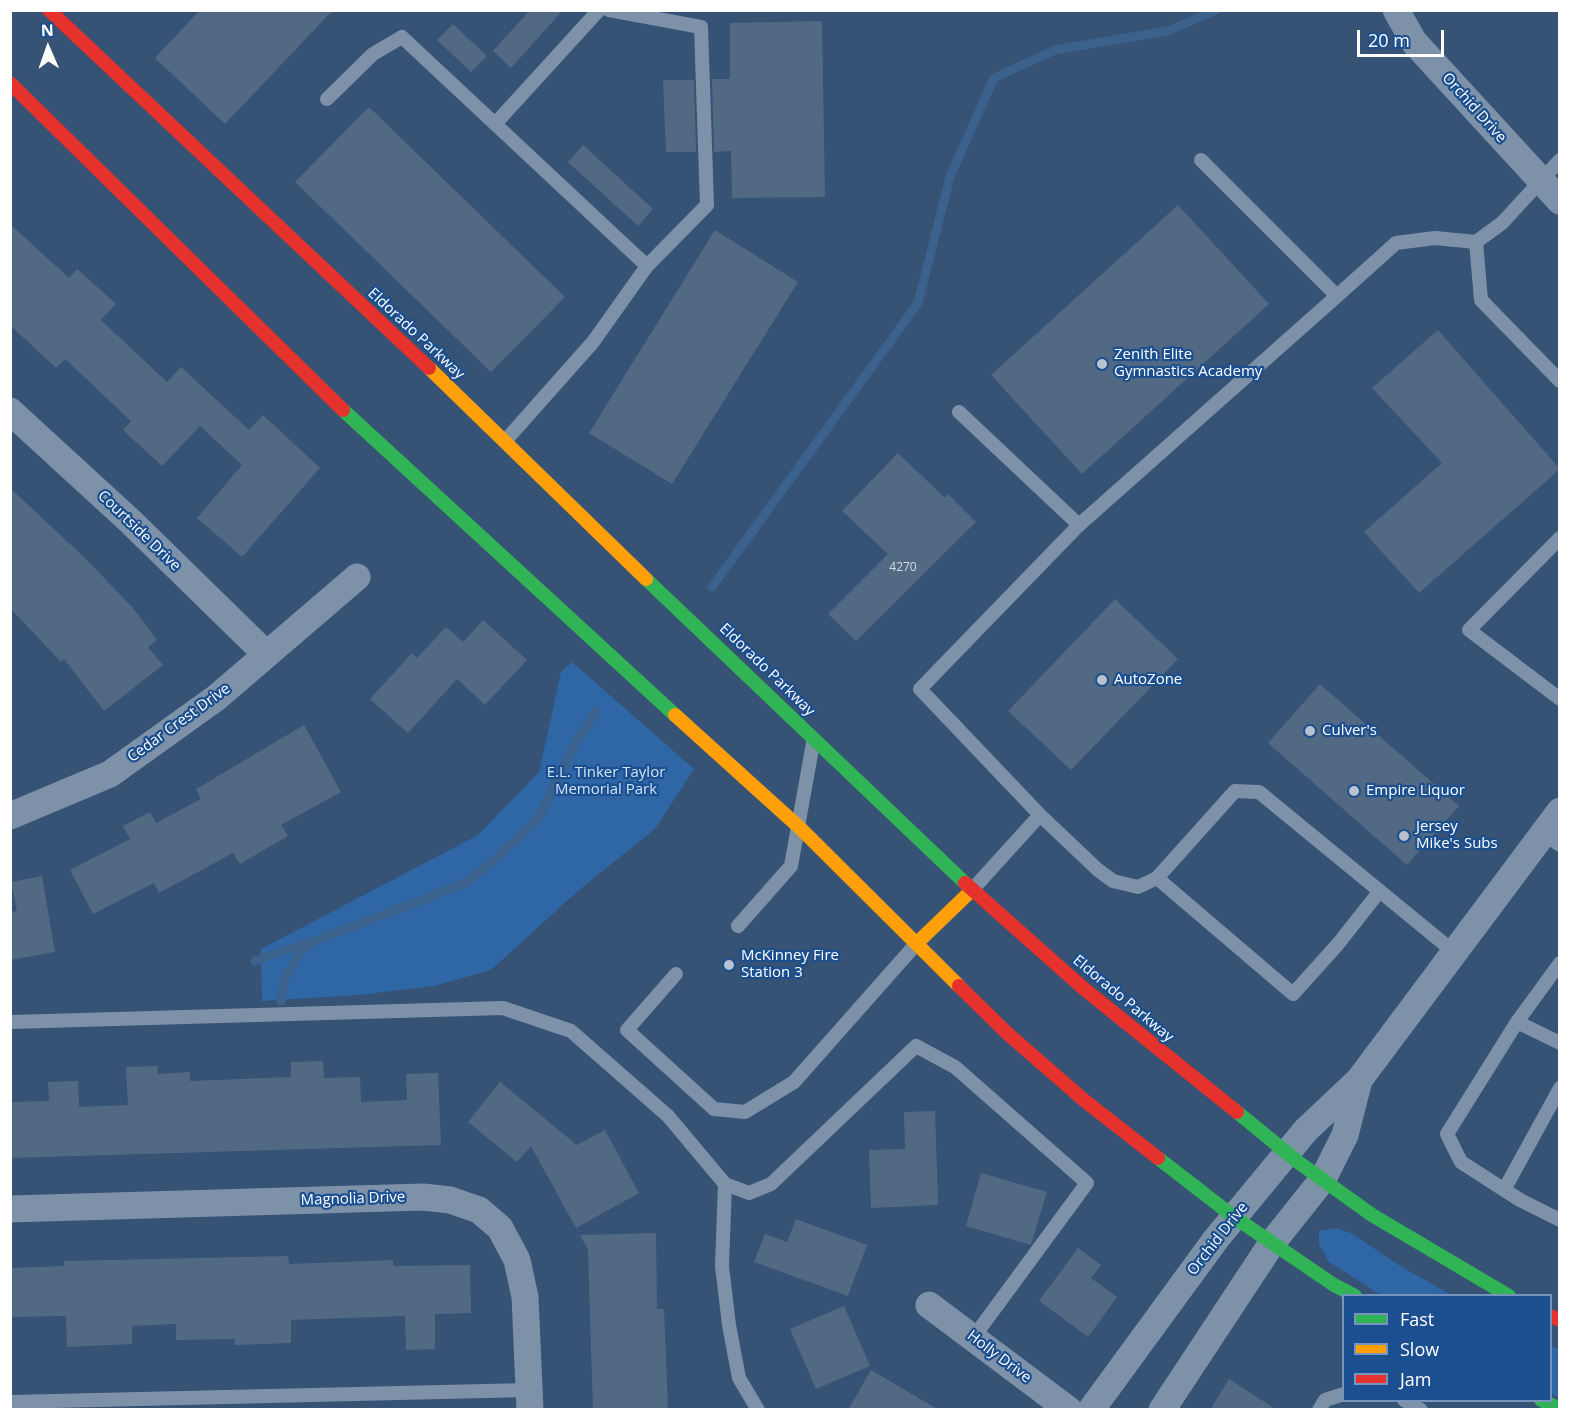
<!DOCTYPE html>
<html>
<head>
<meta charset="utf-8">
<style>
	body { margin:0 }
	#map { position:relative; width:1570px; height:1420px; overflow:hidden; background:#365274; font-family:"Open Sans",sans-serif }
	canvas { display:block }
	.frame { position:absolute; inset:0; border:12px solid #fff; pointer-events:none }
	.legend { position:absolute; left:1342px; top:1294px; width:210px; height:108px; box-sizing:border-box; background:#1b4f8f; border:2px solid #7695bc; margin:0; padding:8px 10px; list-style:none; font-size:18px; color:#fff }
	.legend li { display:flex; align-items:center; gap:12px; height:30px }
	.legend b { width:30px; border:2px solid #7695bc }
	.north { position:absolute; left:18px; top:18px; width:60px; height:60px; -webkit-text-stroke:4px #1b4f8f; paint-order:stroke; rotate:358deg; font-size:16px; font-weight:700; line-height:24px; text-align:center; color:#fff }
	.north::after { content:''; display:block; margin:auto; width:21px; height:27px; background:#fff; clip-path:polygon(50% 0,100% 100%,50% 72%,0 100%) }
	.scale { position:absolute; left:1357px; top:30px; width:87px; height:27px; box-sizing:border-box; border:3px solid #fff; border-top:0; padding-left:8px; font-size:18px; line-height:21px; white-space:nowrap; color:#fff; -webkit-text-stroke:4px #1b4f8f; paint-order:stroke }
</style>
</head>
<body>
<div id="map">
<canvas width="1570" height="1420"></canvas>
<div class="frame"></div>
<ul class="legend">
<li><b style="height:8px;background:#30b455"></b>Fast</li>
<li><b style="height:8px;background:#ff9f0a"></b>Slow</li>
<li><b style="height:8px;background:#e5322d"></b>Jam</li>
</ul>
<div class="north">N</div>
<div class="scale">20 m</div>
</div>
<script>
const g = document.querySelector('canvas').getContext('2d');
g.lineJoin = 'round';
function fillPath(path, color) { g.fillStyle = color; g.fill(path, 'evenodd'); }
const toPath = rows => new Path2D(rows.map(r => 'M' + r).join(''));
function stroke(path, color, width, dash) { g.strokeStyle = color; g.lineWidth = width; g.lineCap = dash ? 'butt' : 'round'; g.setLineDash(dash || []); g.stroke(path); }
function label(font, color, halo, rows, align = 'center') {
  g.font = font + ' "Open Sans",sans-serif'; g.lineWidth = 4.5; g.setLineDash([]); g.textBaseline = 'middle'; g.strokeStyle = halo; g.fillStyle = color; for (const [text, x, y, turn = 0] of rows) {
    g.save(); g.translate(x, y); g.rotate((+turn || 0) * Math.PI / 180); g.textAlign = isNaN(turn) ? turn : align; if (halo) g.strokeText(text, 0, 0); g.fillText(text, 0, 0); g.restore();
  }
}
fillPath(toPath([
	[572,662,694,769,655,829,579,890,491,970,434,986,359,995,262,1001,261,949,478,835,539,772,561,672],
	[1336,1228,1351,1233,1397,1264,1451,1295,1381,1295,1329,1262,1319,1244,1319,1231],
	[1550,1346,1559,1349,1559,1398,1551,1393]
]), '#2f66a5');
stroke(toPath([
	[712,587,918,303,950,177,994,78,1055,50,1168,31,1216,10],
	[255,961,309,942],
	[281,1001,285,977,300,953,314,941,466,883,496,858,539,817,572,749,596,711]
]), '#3b618d', 9);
fillPath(toPath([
	[200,10,333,10,225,124,155,58],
	[530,10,563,10,511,68,493,51],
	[822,21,825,197,732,198,731,151,714,152,712,79,730,79,730,23],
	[453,24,487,56,471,72,437,40],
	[663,80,694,80,696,152,666,152],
	[369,107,565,297,491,372,295,182],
	[583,145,653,209,638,226,568,162],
	[1178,205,1269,304,1082,474,991,375],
	[10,224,69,278,77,269,116,304,101,320,167,382,181,367,249,430,263,415,320,468,242,557,197,518,242,465,200,426,162,466,123,430,131,421,65,359,56,368,10,325],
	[715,230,798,282,672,484,589,433],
	[1438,330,1560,469,1419,593,1364,532,1442,463,1372,388],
	[898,453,945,498,948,494,976,522,856,641,828,614,888,554,842,511],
	[10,488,84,557,133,608,157,640,148,647,163,665,104,711,64,659,61,662,10,608],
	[1115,599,1178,659,1071,770,1008,711],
	[483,620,527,660,485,705,457,679,408,733,370,699,412,653,417,658,446,627,463,642],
	[1320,684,1459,806,1407,865,1268,743],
	[304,725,341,792,281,825,288,836,240,864,233,853,159,893,154,883,93,914,70,870,130,839,123,826,150,812,156,823,201,799,196,789],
	[42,876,55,952,10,960,10,912,17,911,11,882],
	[323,1061,324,1078,360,1077,361,1102,407,1100,406,1074,438,1073,441,1145,10,1158,10,1102,49,1101,48,1082,78,1081,79,1107,128,1105,126,1067,157,1066,158,1074,190,1072,190,1081,291,1077,291,1062],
	[500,1082,577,1145,605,1130,639,1193,576,1228,531,1146,517,1162,468,1122],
	[935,1111,938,1205,871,1208,869,1150,905,1149,904,1112],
	[981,1173,1047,1192,1031,1245,966,1226],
	[796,1219,867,1245,848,1296,754,1262,765,1234,787,1242],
	[656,1233,657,1309,664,1309,668,1410,593,1410,588,1250,580,1235],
	[1078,1248,1101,1265,1091,1278,1117,1297,1088,1337,1039,1301],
	[288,1256,289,1264,393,1260,393,1266,470,1265,471,1313,435,1314,435,1349,406,1350,405,1316,291,1320,291,1343,235,1345,235,1339,176,1340,176,1324,132,1326,132,1344,67,1347,66,1316,10,1317,10,1268,64,1266,64,1261],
	[844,1306,870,1366,816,1389,790,1329],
	[871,1370,939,1410,848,1410],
	[1229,1379,1277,1410,1210,1410]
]), '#526984');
stroke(toPath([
	[327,99,373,54,402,37,647,266],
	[495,124,599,10],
	[1201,160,1337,296,1396,243,1435,238,1476,242,1502,223,1560,160],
	[1476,242,1481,300,1560,381],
	[959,412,1079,525],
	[506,440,593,342,647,266,707,205,701,27,609,10],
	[1560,538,1469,630,1560,699],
	[1040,815,1098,870,1113,881,1138,887,1157,878,1235,791,1259,792,1454,952],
	[1543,833,1560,845],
	[1157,878,1293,994,1338,944,1379,892],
	[972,890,1040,815,920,689,1079,525,1337,296],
	[738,926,791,866,813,743],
	[1560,963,1517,1022,1447,1134,1461,1162,1520,1200,1560,1220],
	[676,974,627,1030,714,1109,745,1112,794,1082,917,943],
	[10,1022,503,1008,571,1031,668,1116,725,1184,749,1193,771,1184,916,1046,955,1067,1087,1183,973,1338],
	[1517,1022,1560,1043],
	[725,1184,722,1266,729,1325,739,1378,758,1410],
	[1504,1190,1560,1088],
	[1404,1400,1421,1410],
	[10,1402,529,1390],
	[1319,1410,1325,1400,1344,1394]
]), '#7d92a8', 14);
stroke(toPath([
	[1396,10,1414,42,1560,201],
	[10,411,131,522,266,654],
	[10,816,110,774,216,698,357,577],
	[10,1209,423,1197,450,1200,479,1210,500,1228,517,1260,525,1297,530,1410],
	[929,1305,1069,1410],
	[1091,1410,1216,1239,1306,1130,1359,1080,1560,811],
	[1162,1410,1272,1243,1323,1179,1345,1135,1359,1080]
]), '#7d92a8', 27);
stroke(toPath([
	[343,410,675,715],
	[646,579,965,883],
	[1237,1112,1298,1162,1372,1215,1509,1296],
	[1158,1158,1234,1217,1334,1285,1355,1296],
	[1541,1400,1560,1409]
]), '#30b455', 14);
stroke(toPath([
	[429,368,646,579],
	[675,715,800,828,959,986],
	[917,943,972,890]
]), '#ff9f0a', 14);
stroke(toPath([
	[49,10,429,368],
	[10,83,343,410],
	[965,883,1083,988,1237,1112],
	[959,986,1008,1034,1085,1101,1158,1158],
	[1550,1316,1560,1320]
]), '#e5322d', 14);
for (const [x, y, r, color] of [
	[1102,364,6,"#b9c2ce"],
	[1102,680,6,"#b9c2ce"],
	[1310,731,6,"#b9c2ce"],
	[1354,791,6,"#b9c2ce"],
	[1404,836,6,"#b9c2ce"],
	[729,965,6,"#b9c2ce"]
]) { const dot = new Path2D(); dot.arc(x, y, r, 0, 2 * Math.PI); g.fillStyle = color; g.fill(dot); stroke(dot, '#1b4f8f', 2); }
label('12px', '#d4dae0', null, [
	["4270",903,568]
]);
label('15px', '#fff', '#1b4f8f', [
	["Orchid Drive",1474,108,48],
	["Eldorado Parkway",416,334,43],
	["Courtside Drive",139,531,44],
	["Eldorado Parkway",767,670,44],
	["Cedar Crest Drive",179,723,-36],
	["Eldorado Parkway",1123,999,40],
	["Magnolia Drive",353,1199,-2],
	["Orchid Drive",1218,1239,-52],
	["Holly Drive",999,1357,37]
]);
label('15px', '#fff', '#1b4f8f', [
	["Zenith Elite",1114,355],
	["Gymnastics Academy",1114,372],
	["AutoZone",1114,680],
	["Culver's",1322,731],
	["Empire Liquor",1366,791],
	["Jersey",1416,827],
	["Mike's Subs",1416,844],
	["McKinney Fire",741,956],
	["Station 3",741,973]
], 'left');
label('15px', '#cfe3fa', '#1b4f8f', [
	["E.L. Tinker Taylor",606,773],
	["Memorial Park",606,790]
]);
</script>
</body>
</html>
